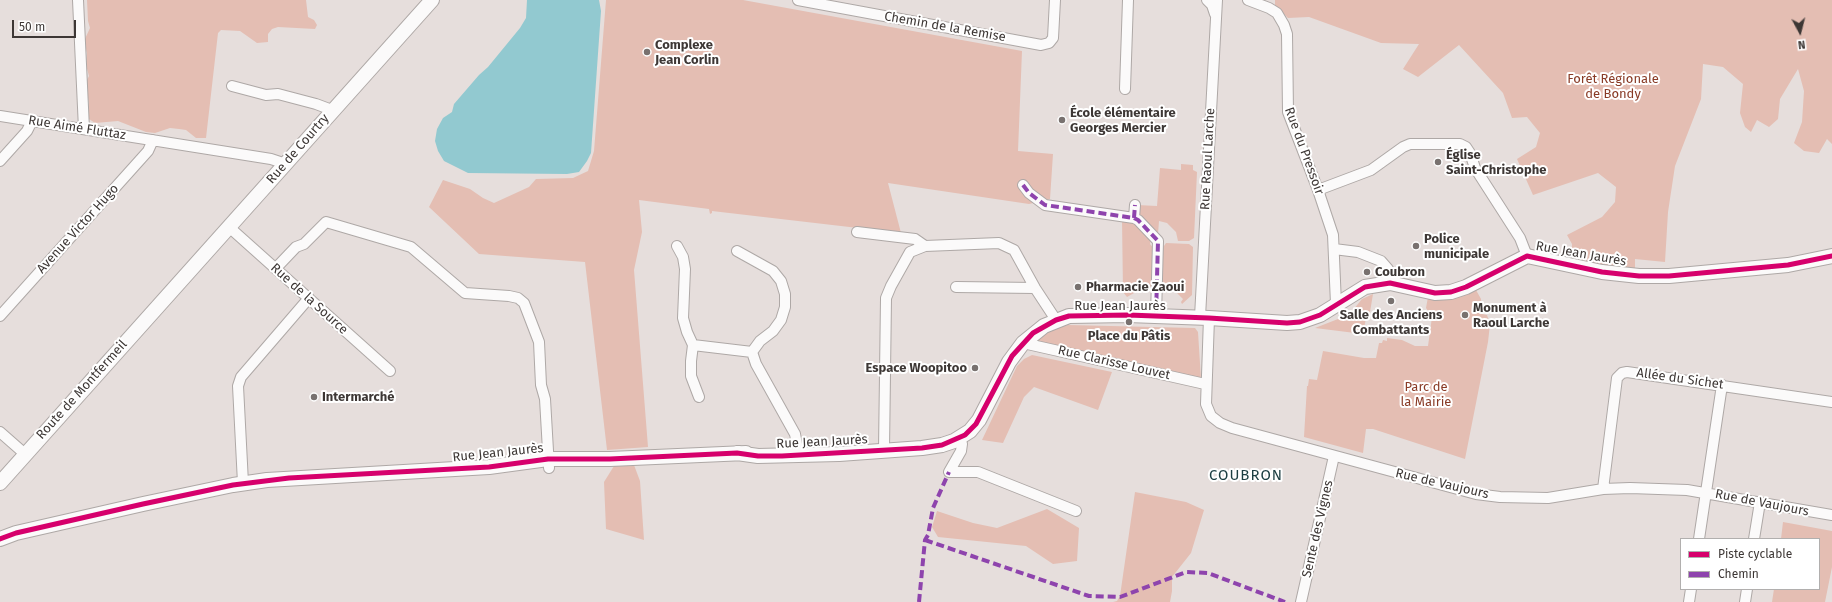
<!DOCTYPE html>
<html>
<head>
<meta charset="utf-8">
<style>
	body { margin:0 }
	#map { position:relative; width:1832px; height:602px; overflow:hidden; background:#e6dedc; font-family:"Fira Sans",sans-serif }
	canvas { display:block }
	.legend { position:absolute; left:1680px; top:538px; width:140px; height:52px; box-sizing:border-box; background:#fff; border:1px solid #b1afae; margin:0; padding:5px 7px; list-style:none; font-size:12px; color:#3d3735 }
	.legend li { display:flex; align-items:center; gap:8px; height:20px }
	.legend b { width:20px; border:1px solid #b1afae }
	.north { position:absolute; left:1780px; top:12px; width:40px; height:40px; -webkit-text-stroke:3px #fff; paint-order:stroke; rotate:173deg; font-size:11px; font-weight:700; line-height:16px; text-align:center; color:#3d3735 }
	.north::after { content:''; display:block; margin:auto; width:14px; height:18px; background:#3d3735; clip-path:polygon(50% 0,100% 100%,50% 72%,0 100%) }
	.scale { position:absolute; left:12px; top:20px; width:64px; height:18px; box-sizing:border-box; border:2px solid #3d3735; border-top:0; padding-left:5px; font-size:12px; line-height:14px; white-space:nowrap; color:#3d3735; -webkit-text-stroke:3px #fff; paint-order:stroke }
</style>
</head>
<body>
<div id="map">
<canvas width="1832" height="602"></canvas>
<ul class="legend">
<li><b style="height:5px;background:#d6006c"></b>Piste cyclable</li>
<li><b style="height:5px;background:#8e44ad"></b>Chemin</li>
</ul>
<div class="north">N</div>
<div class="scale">50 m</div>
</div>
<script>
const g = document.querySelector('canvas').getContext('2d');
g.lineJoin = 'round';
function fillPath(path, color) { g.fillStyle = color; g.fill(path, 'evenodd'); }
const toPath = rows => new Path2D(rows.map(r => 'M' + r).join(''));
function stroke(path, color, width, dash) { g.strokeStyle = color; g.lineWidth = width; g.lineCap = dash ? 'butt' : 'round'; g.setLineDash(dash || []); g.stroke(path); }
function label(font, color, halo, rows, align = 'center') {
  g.font = font + ' "Fira Sans",sans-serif'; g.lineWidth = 4; g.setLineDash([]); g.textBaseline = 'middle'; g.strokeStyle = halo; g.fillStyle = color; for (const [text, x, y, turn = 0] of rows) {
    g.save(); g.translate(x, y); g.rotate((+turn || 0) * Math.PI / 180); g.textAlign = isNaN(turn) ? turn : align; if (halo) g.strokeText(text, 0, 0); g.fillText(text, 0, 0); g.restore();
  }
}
fillPath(toPath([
	[87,0,306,0,308,17,314,20,317,25,315,29,278,27,272,29,268,34,268,42,257,43,240,31,221,30,218,33,206,138,196,138,186,130,179,129,170,128,155,133,146,132,118,121,95,123,89,119,87,112,89,103,85,84,89,76,86,65,87,53,84,41,90,28,88,21],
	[606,0,743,0,1022,51,1018,151,1053,154,1050,199,1029,204,888,183,901,233,712,211,712,213,710,214,709,209,639,200,642,232,634,270,648,447,607,450,585,262,479,254,429,207,443,180,470,189,483,198,494,203,529,187,536,179,573,178,588,171,594,151],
	[1275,0,1832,0,1832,144,1827,139,1819,153,1804,151,1794,143,1802,122,1804,91,1798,69,1780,99,1778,119,1769,127,1757,120,1751,132,1745,127,1740,113,1743,84,1723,67,1703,64,1701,99,1675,166,1668,212,1665,262,1635,259,1635,271,1572,260,1572,244,1567,235,1602,217,1615,202,1616,187,1598,173,1533,195,1517,159,1536,147,1540,133,1527,117,1512,118,1503,93,1459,45,1418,77,1403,69,1419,44,1381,43,1309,17,1288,18,1275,5],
	[1181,164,1193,165,1193,170,1197,172,1194,238,1189,241,1178,241,1176,232,1167,223,1159,221,1158,234,1137,217,1137,205,1157,206,1160,168,1181,170],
	[1122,219,1133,221,1151,238,1150,244,1155,250,1154,286,1143,288,1127,297,1123,292],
	[1166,243,1189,244,1193,247,1192,295,1182,304,1181,302,1183,299,1177,293,1158,287,1162,249],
	[1476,290,1481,299,1482,314,1487,315,1490,324,1488,342,1465,459,1373,429,1366,429,1363,453,1304,437,1307,386,1308,386,1309,379,1317,380,1323,351,1364,358,1376,358,1379,343,1382,343,1383,340,1387,341,1387,338,1402,340,1415,346,1428,346,1432,317,1426,308,1428,297],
	[1373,294,1369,318,1366,318,1363,334,1315,328,1338,319,1353,310,1362,299],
	[1068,325,1195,328,1198,332,1201,379,1035,341,1057,327],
	[1032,355,1112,372,1098,410,1034,387,1024,397,1003,443,982,440,1017,366,1024,359],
	[634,465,640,481,644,540,606,529,604,482,614,466],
	[1135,492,1186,502,1204,510,1191,553,1172,577,1172,591,1170,602,1113,602,1117,601,1120,596],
	[1047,509,1079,528,1077,561,1053,564,1026,546,938,537,932,527,937,511,973,523,997,528],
	[1783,522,1832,531,1832,567,1825,602,1772,602,1774,589,1819,589,1819,539,1781,539]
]), '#e4beb3');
fillPath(toPath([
	[527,0,599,0,601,11,591,153,587,161,579,172,567,174,468,173,444,161,438,151,435,141,437,129,443,118,452,112,454,104,479,75,488,67,520,28,526,18]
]), '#92c9d0');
const street = toPath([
	[78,0,84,129],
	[798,0,1041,45,1049,43,1053,38,1055,0],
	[1207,0,1212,5,1215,14],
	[1248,0,1269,8,1277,13,1284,25,1287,34,1288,112,1318,190,1333,235,1336,304],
	[232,86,266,95,278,94,316,104,332,110],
	[1125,89,1128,0],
	[0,116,271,159,286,164],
	[0,161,27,131,32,121],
	[1023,185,1029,193,1045,205,1134,218,1138,220,1158,241,1156,316],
	[1318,190,1371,170,1403,147,1410,144,1460,144,1466,147,1470,153,1475,168,1520,238,1527,256],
	[1134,218,1135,205],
	[229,227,390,371],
	[857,232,915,239,925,246],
	[677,246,683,257,685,269,683,318,687,332,693,345,691,361,691,376,699,397],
	[1334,249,1358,252,1381,261,1388,269,1390,283],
	[737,251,773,271,781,281,785,294,785,307,781,320,773,331,760,341,752,352],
	[276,268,296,247,304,244,326,222,411,247,465,293,509,296,518,298,524,303,539,342,541,385,545,399,549,468],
	[956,287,1035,288],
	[0,316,148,151,153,140],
	[1200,317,1217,0],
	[1209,318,1206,404,1211,416,1220,423,1232,428,1476,494,1500,497,1548,498,1603,489,1630,488,1687,490,1832,515],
	[1023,343,1205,384],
	[693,345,752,352],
	[752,352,756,364,795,434,799,455],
	[0,432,25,454],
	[960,438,962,444,961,451,949,472,978,472,1076,511],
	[884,450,886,298,891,286,910,252,925,246,999,243,1014,250,1035,288,1056,320],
	[243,483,238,386,241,377,309,298],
	[1603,489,1617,378,1622,373,1627,372,1832,402],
	[1699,539,1722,385],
	[1754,539,1760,502],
	[1301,602,1334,456],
	[1689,602,1691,589],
	[1745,602,1747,589]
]);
const secondary = toPath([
	[737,453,758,456,839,454,922,448,942,445,954,441,970,431,979,420,1009,362,1023,343,1044,326,1069,316,1128,315,1209,318,1287,323,1300,322,1320,315,1365,287,1390,283,1435,293,1451,292,1466,287,1527,256,1602,272,1639,276,1669,276,1788,265,1832,256],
	[0,483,432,0],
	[0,539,16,533,143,504,233,485,267,480,489,467,548,459,610,459,746,453]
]);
stroke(street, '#aea8a6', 12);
stroke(secondary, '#aea8a6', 16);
stroke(street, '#fbfafa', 10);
stroke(secondary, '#fbfafa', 14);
stroke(toPath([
	[1023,185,1029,193,1045,205,1134,218,1138,220,1158,241,1156,316],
	[1134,218,1135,205],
	[925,540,1089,596,1120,597,1186,572,1208,573,1285,602],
	[919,602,925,540,928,535,933,508,949,472]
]), '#8e44ad', 4, [8, 4]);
stroke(toPath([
	[0,539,16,533,143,504,233,485,289,478,489,467,548,459,610,459,737,453,758,456,782,456,922,448,942,445,965,435,976,424,1012,356,1033,333,1056,320,1069,316,1128,315,1209,318,1287,323,1300,322,1320,315,1365,287,1390,283,1435,293,1451,292,1466,287,1527,256,1602,272,1639,276,1669,276,1788,265,1832,256]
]), '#d6006c', 5);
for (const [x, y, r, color] of [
	[647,52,4,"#78716f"],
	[1062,120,4,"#78716f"],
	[1438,162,4,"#78716f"],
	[1416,246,4,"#78716f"],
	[1367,272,4,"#78716f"],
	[1078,287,4,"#78716f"],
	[1391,301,4,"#78716f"],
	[1465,315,4,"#78716f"],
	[1129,322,4,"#78716f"],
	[975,368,4,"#78716f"],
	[314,397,4,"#78716f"]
]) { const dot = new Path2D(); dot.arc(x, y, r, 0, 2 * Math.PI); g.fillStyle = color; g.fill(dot); stroke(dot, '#fff', 1.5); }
label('13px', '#3d3735', '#fff', [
	["Chemin de la Remise",945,27,10],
	["Rue Aimé Fluttaz",77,128,9],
	["Rue de Courtry",298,149,-49],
	["Rue du Pressoir",1304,151,70],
	["Rue Raoul Larche",1208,159,-87],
	["Avenue Victor Hugo",78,229,-48],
	["Rue Jean Jaurès",1581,254,10],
	["Rue de la Source",309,299,42],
	["Rue Jean Jaurès",1120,306],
	["Rue Clarisse Louvet",1114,363,13],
	["Allée du Sichet",1680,379,8],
	["Route de Montfermeil",82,390,-48],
	["Rue Jean Jaurès",822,442,-3],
	["Rue Jean Jaurès",498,453,-6],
	["Rue de Vaujours",1442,484,13],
	["Rue de Vaujours",1762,503,11],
	["Sente des Vignes",1318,529,-77]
]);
label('bold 13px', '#3d3735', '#fff', [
	["Complexe",655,45],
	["Jean Corlin",655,60],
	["École élémentaire",1070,113],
	["Georges Mercier",1070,128],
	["Église",1446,155],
	["Saint-Christophe",1446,170],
	["Police",1424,239],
	["municipale",1424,254],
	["Coubron",1375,272],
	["Pharmacie Zaoui",1086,287],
	["Monument à",1473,308],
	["Raoul Larche",1473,323],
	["Salle des Anciens",1391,315,"center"],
	["Combattants",1391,330,"center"],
	["Place du Pâtis",1129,336,"center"],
	["Espace Woopitoo",967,368,"right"],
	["Intermarché",322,397]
], 'left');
label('13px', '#893b26', '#fff', [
	["Forêt Régionale",1613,79],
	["de Bondy",1613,94],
	["Parc de",1426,387],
	["la Mairie",1426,402]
]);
g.letterSpacing = '1px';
label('15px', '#1c3e42', '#fff', [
	["COUBRON",1246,476]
]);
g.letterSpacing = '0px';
</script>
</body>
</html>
